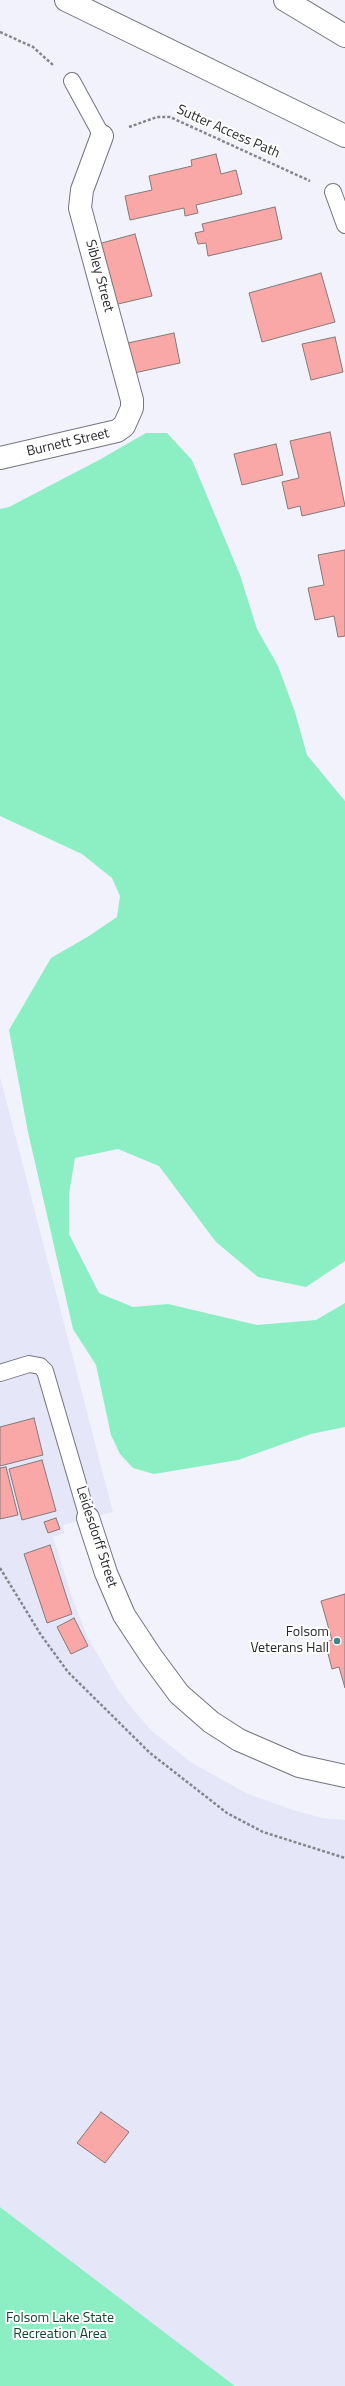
<!DOCTYPE html>
<html>
<head>
<meta charset="utf-8">
<style>
	body { margin:0 }
	canvas { display:block; background:#f1f2fc }
</style>
</head>
<body>
<canvas width="345" height="2386"></canvas>
<script>
const g = document.querySelector('canvas').getContext('2d');
g.lineJoin = 'round';
function fillPath(path, color) { g.fillStyle = color; g.fill(path, 'evenodd'); }
const toPath = rows => new Path2D(rows.map(r => 'M' + r).join(''));
function stroke(path, color, width, dash) { g.strokeStyle = color; g.lineWidth = width; g.lineCap = dash ? 'butt' : 'round'; g.setLineDash(dash || []); g.stroke(path); }
function label(font, color, halo, rows, align = 'center') {
  g.font = font + ' "Titillium Web",sans-serif'; g.lineWidth = 4; g.setLineDash([]); g.textBaseline = 'middle'; g.strokeStyle = halo; g.fillStyle = color; for (const [text, x, y, turn = 0] of rows) {
    g.save(); g.translate(x, y); g.rotate((+turn || 0) * Math.PI / 180); g.textAlign = isNaN(turn) ? turn : align; if (halo) g.strokeText(text, 0, 0); g.fillText(text, 0, 0); g.restore();
  }
}
fillPath(toPath([
	[0,1077,113,1512,63,1525,64,1533,53,1537,73,1600,88,1638,119,1691,135,1712,152,1731,192,1763,248,1794,290,1809,322,1818,345,1820,345,2386,235,2386,0,2207]
]), '#e5e7f9');
fillPath(toPath([
	[146,433,167,433,192,460,240,575,257,629,278,666,295,712,307,755,345,801,345,1261,306,1287,258,1277,216,1242,159,1166,118,1149,75,1158,69,1194,69,1234,99,1293,133,1307,168,1304,257,1325,316,1320,345,1303,345,1427,311,1434,238,1460,154,1474,133,1468,120,1454,111,1435,96,1365,73,1329,28,1132,9,1030,51,958,89,936,117,917,120,896,112,878,82,854,0,816,0,509,9,507,99,460],
	[0,2207,235,2386,0,2386]
]), '#8befc3');
const building = toPath([
	[216,154,221,174,236,170,242,194,196,205,198,213,185,216,184,208,130,220,125,196,152,190,149,176,192,166,191,160,216,154],
	[275,207,282,239,208,256,206,243,198,244,195,233,204,231,202,224,275,207],
	[135,234,152,296,114,305,98,244,135,234],
	[321,273,335,322,262,342,249,293,321,273],
	[174,333,180,363,134,373,128,343,174,333],
	[335,337,343,372,311,380,302,344,335,337],
	[330,432,345,506,302,516,300,506,288,509,282,482,299,478,290,441,330,432],
	[276,444,283,475,242,485,234,454,276,444],
	[345,550,345,636,338,637,334,616,315,620,308,588,324,585,318,555,345,550],
	[34,1418,43,1455,0,1466,0,1427,34,1418],
	[42,1460,56,1511,22,1520,9,1469,42,1460],
	[6,1467,18,1515,0,1519,0,1468,6,1467],
	[56,1518,60,1529,48,1533,44,1522,56,1518],
	[50,1545,72,1614,47,1623,24,1554,50,1545],
	[345,1594,345,1688,339,1667,332,1669,325,1642,332,1640,321,1601,345,1594],
	[74,1618,88,1646,71,1654,57,1627,74,1618],
	[101,2112,129,2132,105,2163,77,2143,101,2112]
]);
fillPath(building, '#f9a8a7');
stroke(building, '#847979', 1);
const lane = toPath([
	[72,81,102,136],
	[333,192,345,225],
	[0,1373,29,1364,40,1366,45,1371,88,1518]
]);
const street = toPath([
	[0,458,117,431,124,426,132,408,132,400,80,208,82,190,102,136],
	[88,1518,106,1573,124,1615,151,1656,179,1694,211,1722,239,1740,299,1766,345,1776]
]);
const primary = toPath([
	[66,0,345,136],
	[285,0,345,36]
]);
stroke(lane, '#73747d', 18);
stroke(street, '#73747d', 24);
stroke(primary, '#73747d', 24);
stroke(toPath([
	[0,32,33,47,53,65],
	[129,127,157,117,170,117,310,181],
	[0,1568,41,1635,68,1672,150,1753,227,1813,263,1832,345,1858]
]), '#85868c', 2.5, [3, 2]);
stroke(lane, '#fff', 16);
stroke(street, '#fff', 22);
stroke(primary, '#fff', 22);
for (const [x, y, r, color] of [
	[337,1641,4,"#3f878b"]
]) { const dot = new Path2D(); dot.arc(x, y, r, 0, 2 * Math.PI); g.fillStyle = color; g.fill(dot); stroke(dot, '#fff', 1.5); }
label('14px', '#28292c', '#fff', [
	["Sutter Access Path",228,132,24],
	["Sibley Street",99,276,75],
	["Burnett Street",68,443,-13],
	["Leidesdorff Street",96,1537,72]
]);
label('14px', '#28292c', '#fff', [
	["Folsom",329,1633],
	["Veterans Hall",329,1649]
], 'right');
label('14px', '#134230', '#fff', [
	["Folsom Lake State",60,2319],
	["Recreation Area",60,2335]
]);
</script>
</body>
</html>
